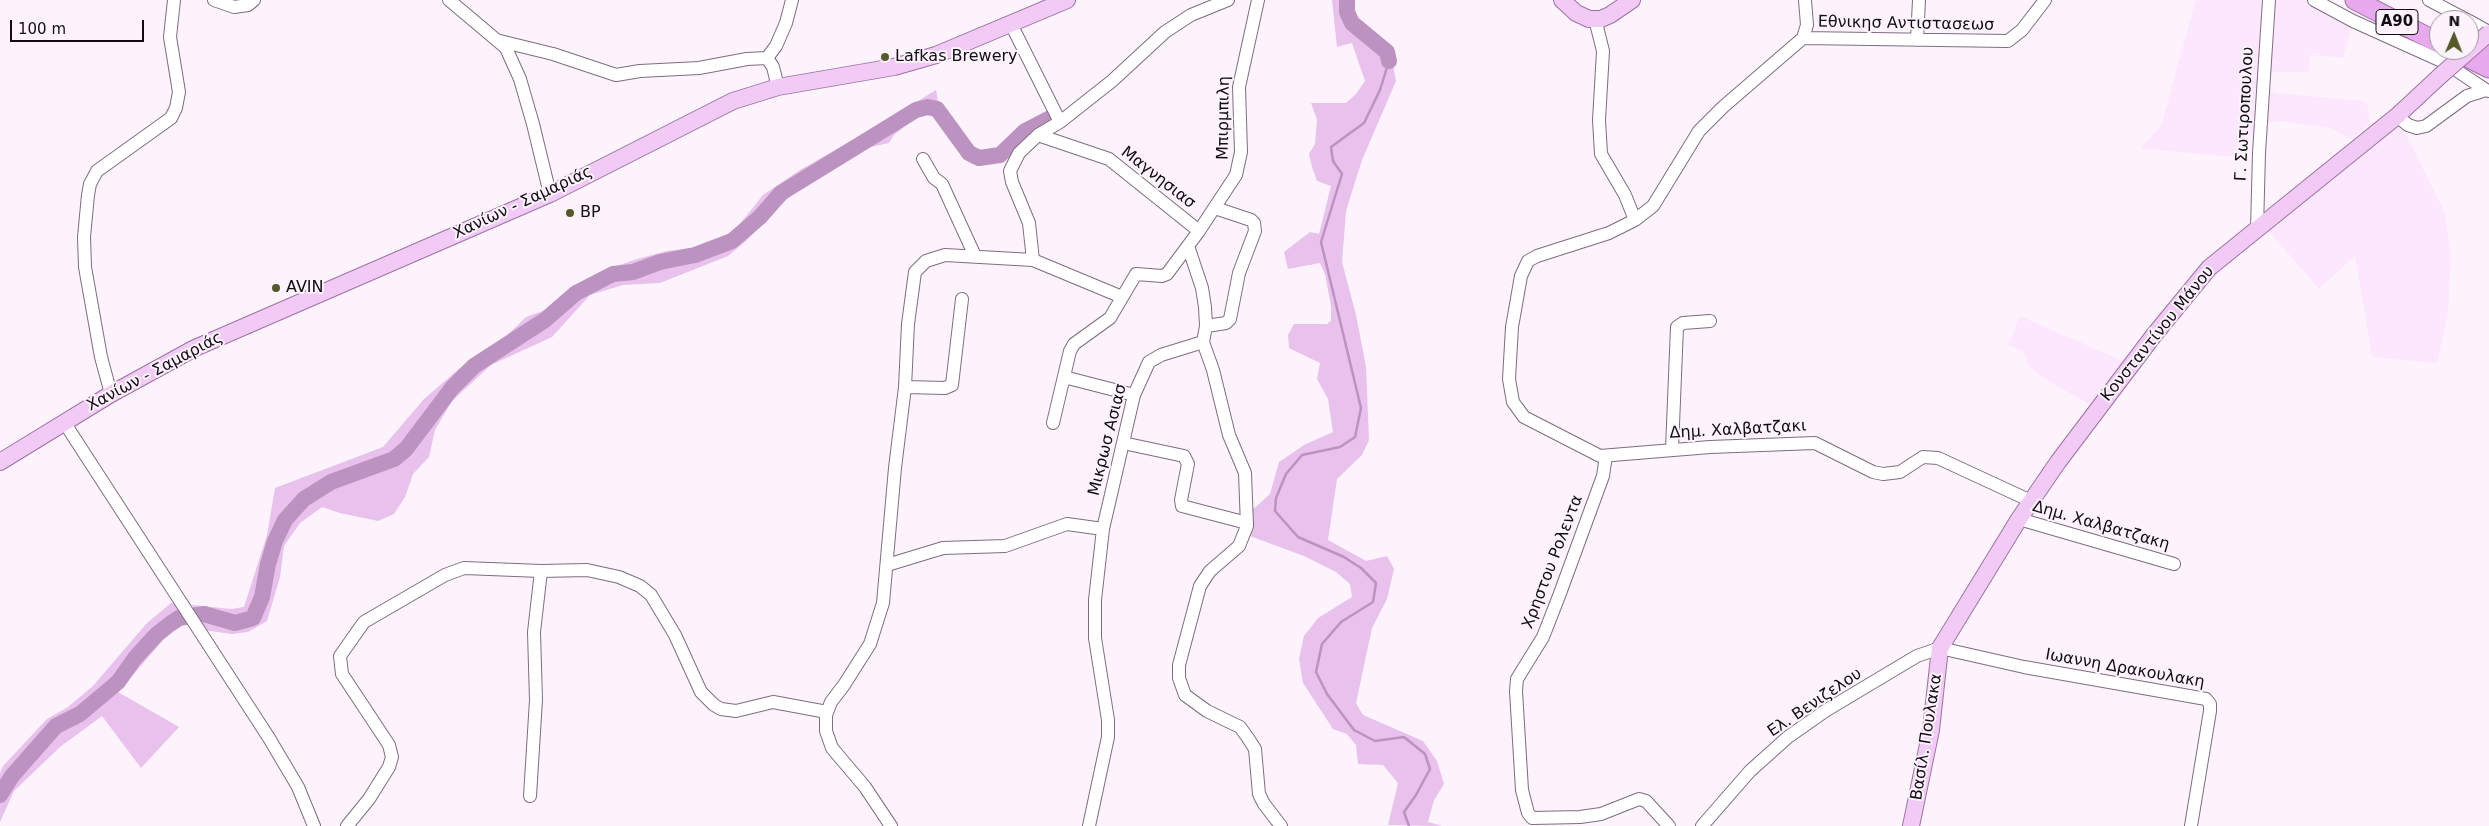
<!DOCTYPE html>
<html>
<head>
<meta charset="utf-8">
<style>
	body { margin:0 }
	#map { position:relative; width:2489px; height:826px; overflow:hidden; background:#fcf3fd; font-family:"DejaVu Sans",sans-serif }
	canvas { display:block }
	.north { position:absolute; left:2429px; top:10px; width:50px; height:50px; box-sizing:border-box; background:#fcf3fd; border:1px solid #9f97a0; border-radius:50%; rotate:1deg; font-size:14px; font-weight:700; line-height:20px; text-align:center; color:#130c14 }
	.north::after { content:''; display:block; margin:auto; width:18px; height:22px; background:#555a28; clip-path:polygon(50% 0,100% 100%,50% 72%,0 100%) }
	.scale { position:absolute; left:10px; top:20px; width:134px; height:22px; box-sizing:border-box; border:2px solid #130c14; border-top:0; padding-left:6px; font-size:15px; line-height:18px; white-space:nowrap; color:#130c14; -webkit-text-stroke:4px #fcf3fd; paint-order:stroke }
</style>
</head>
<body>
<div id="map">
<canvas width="2489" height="826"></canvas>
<div class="north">N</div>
<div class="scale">100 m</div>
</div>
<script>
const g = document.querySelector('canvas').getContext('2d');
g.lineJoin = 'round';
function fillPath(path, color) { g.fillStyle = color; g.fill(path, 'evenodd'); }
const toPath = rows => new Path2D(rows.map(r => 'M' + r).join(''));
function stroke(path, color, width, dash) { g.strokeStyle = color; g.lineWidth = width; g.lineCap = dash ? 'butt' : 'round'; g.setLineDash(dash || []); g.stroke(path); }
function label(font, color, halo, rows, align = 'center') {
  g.font = font + ' "DejaVu Sans",sans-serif'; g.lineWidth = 4; g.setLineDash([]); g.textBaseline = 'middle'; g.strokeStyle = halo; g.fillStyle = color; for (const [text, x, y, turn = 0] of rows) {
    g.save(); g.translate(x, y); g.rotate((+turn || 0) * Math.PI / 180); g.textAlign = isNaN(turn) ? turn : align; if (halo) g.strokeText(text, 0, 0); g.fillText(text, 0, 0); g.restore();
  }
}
fillPath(toPath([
	[2196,0,2314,0,2353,21,2343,58,2310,55,2309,72,2266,72,2265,89,2276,93,2364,101,2368,106,2370,124,2351,139,2330,128,2281,121,2262,124,2261,138,2245,134,2242,158,2140,148,2161,126],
	[2397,116,2445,213,2451,255,2448,314,2437,363,2372,357,2355,256,2319,289,2267,229],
	[2020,316,2125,362,2092,406,2042,377,2028,365,2025,353,2008,345]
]), '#fde7ff');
fillPath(toPath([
	[1332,0,1352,0,1356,15,1372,34,1390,49,1396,81,1362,160,1346,211,1342,262,1356,315,1366,367,1369,440,1362,455,1337,479,1328,540,1366,561,1387,556,1394,569,1387,599,1372,628,1356,703,1363,715,1423,741,1437,761,1444,784,1434,800,1428,822,1442,826,1388,825,1398,783,1383,765,1358,764,1356,745,1347,734,1333,729,1303,683,1299,659,1304,636,1318,618,1352,597,1350,584,1336,572,1304,556,1239,532,1241,517,1258,505,1270,494,1279,462,1304,445,1333,432,1328,399,1317,379,1320,363,1289,348,1288,335,1294,324,1327,324,1331,321,1331,306,1325,274,1320,263,1288,269,1284,252,1310,232,1319,234,1331,186,1317,181,1312,167,1309,154,1315,144,1317,120,1311,103,1346,103,1356,94,1365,81,1352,43,1337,47],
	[936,90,938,101,957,132,950,133,938,118,924,114,910,122,894,135,889,143,866,148,795,191,746,241,728,256,660,283,623,285,590,295,552,337,491,365,452,401,435,430,429,457,413,474,405,497,394,514,378,521,340,513,322,507,300,523,284,546,280,577,267,621,248,632,232,634,203,630,192,605,231,609,244,607,267,535,275,488,383,447,424,399,460,368,498,344,526,317,551,308,572,287,605,270,637,259,667,251,706,246,735,230,763,195,800,170,870,130],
	[171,603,175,603,186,622,171,631,118,692,179,727,141,768,102,716,60,747,14,791,0,822,0,773,3,766,47,719,68,707,93,686,146,624]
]), '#e8c1ec');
stroke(toPath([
	[1389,61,1380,90,1364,123,1331,147,1333,161,1342,174,1321,242,1361,408,1355,437,1340,447,1302,455,1286,474,1276,498,1275,511,1298,537,1344,557,1361,568,1376,583,1373,602,1341,622,1322,644,1316,672,1327,694,1354,730,1375,741,1404,737,1425,754,1430,769,1416,795,1404,812,1409,826]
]), '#bc92c0', 2.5);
stroke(toPath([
	[1347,0,1347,12,1352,23,1387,52,1389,61],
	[0,795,12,776,56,726,80,714,118,682,135,658,156,635,170,624,179,618,204,614,235,623,253,618,262,597,268,564,275,541,285,520,304,499,331,482,394,459,406,449,452,388,474,366,545,320,576,293,613,274,633,272,660,262,695,255,732,241,760,217,781,193,916,110,928,107,937,109,969,153,979,158,1000,155,1025,131,1052,117]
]), '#bc92c0', 16);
const minor = toPath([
	[214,0,234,7,248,5,254,0],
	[449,0,506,48,520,79,533,124,550,194],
	[1805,0,1807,25,1803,38,1723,107,1699,131,1653,206,1635,220,1609,233,1537,256,1528,261,1521,276,1512,327,1509,379,1513,402,1524,417,1600,456,1710,447,1815,443,1873,472,1883,474,1900,472,1923,457,1938,458,2031,501],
	[2314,0,2353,21,2444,62,2486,90],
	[2429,0,2467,20],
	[1595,19,1603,51,1599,120,1601,154,1625,195,1635,220],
	[2469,21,2489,32],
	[1011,24,1060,122],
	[1803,38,2008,41,2022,30,2045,0],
	[1917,40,1919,0],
	[500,41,553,54,616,75,640,71,699,68,747,59,767,58,773,67,778,87],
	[767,58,776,46,786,23,792,0],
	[2397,116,2408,125,2417,128,2426,126,2467,96,2486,90,2489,91],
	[1038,135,1109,159,1199,231],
	[923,159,934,178,942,184,975,256],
	[2257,229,2259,153,2269,0],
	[1033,260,1029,223,1012,182,1010,171,1019,153,1038,135,1060,122,1112,81,1165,32,1191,15,1228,0],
	[1206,326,1226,323,1230,319,1239,273,1255,231,1254,223,1251,220,1215,208],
	[1203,342,1213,370,1229,435,1245,473,1247,526,1239,546,1210,571,1200,586,1179,665,1179,678,1185,695,1207,711,1240,727,1248,738,1255,749,1259,794,1264,804,1281,826],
	[1064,377,1134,395],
	[905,387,945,388,952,385,962,299],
	[111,394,101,357,85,267,84,237,88,195,90,184,97,171,171,118,176,108,179,92,170,37,174,0],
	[64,422,269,738,298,787,314,826],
	[1053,423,1070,351,1074,344,1110,318,1136,274,1162,276,1167,274,1199,231,1236,175,1241,152,1239,87,1258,0],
	[1123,443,1184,456,1188,464,1181,500,1182,506,1247,523],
	[1672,449,1677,327,1683,323,1710,321],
	[1606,456,1603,476,1559,596,1543,637,1517,679,1516,691,1522,790,1528,813,1532,818,1580,817,1601,814,1639,799,1646,801,1669,826],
	[2019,519,2174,564],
	[887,565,943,548,1005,546,1067,524,1103,529],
	[530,796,536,700,534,632,541,571],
	[347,826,369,799,389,767,392,757,389,745,342,674,340,656,364,622,445,575,464,568,541,571,587,570,619,577,640,586,651,595,675,635,701,692,714,705,721,709,736,711,773,702,827,712],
	[891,826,865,787,832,748,826,731,826,715,831,702,844,685,870,644,883,603,895,468,905,387,908,324,915,272,926,261,945,255,1033,260,1122,297],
	[1089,826,1108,737,1108,720,1095,638,1095,600,1103,529,1134,395,1149,362,1161,355,1203,342,1206,326,1205,307,1202,288,1188,246],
	[1702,826,1750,771,1788,737,1825,711,1917,656,1940,648,2024,667,2206,699,2210,704,2210,711,2191,826]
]);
const major = toPath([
	[1562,0,1576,13,1589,19,1601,19,1610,15,1632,0],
	[0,462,111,394,195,348,550,194,733,101,778,87,894,67,936,55,1067,0],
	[1911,826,1931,730,1940,648,2019,519,2058,462,2154,335,2209,268,2397,116,2440,76]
]);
const highway = toPath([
	[2355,0,2439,43],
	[2469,43,2489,53],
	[2453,50,2489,68]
]);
stroke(minor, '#7f6c81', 14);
stroke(major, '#9d72a2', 18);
stroke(highway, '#9d72a2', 21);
stroke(minor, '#fff', 12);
stroke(major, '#f1cbf5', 16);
stroke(highway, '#e8a9ee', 19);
const majorBridge = toPath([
	[2440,76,2489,33]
]);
stroke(majorBridge, '#9d72a2', 18, []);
stroke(majorBridge, '#f1cbf5', 16);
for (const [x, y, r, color] of [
	[885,57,5,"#555a28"],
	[570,213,5,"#555a28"],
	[276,288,5,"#555a28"]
]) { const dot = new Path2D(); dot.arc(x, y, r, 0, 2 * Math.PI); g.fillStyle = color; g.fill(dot); stroke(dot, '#fcf3fd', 2); }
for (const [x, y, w] of [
	[2397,22,42]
]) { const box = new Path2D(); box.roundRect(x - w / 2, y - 12.5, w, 25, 4); g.fillStyle = '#fcf3fd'; g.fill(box); stroke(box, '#130c14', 1); }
label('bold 15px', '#130c14', null, [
	["Α90",2397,22]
]);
label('16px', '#130c14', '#fcf3fd', [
	["Εθνικησ Αντιστασεωσ",1906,24,1],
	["Γ. Σωτιροπουλου",2245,114,-87],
	["Μπιρμπιλη",1224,118,-89],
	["Μαγνησιασ",1158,178,38],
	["Χανίων - Σαμαριάς",523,203,-25],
	["Κονσταντίνου Μάνου",2158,334,-51],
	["Χανίων - Σαμαριάς",155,372,-28],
	["Δημ. Χαλβατζακι",1738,430,-3],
	["Μικρωσ Ασιασ",1108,440,-76],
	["Δημ. Χαλβατζακη",2101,526,16],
	["Χρηστου Ρολεντα",1553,562,-69],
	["Ιωαννη Δρακουλακη",2125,669,10],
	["Ελ. Βενιζελου",1815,703,-34],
	["Βασίλ. Πουλακα",1927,737,-81]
]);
label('16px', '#130c14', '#fcf3fd', [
	["Lafkas Brewery",895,57],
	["BP",580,213],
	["AVIN",286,288]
], 'left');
</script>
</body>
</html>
